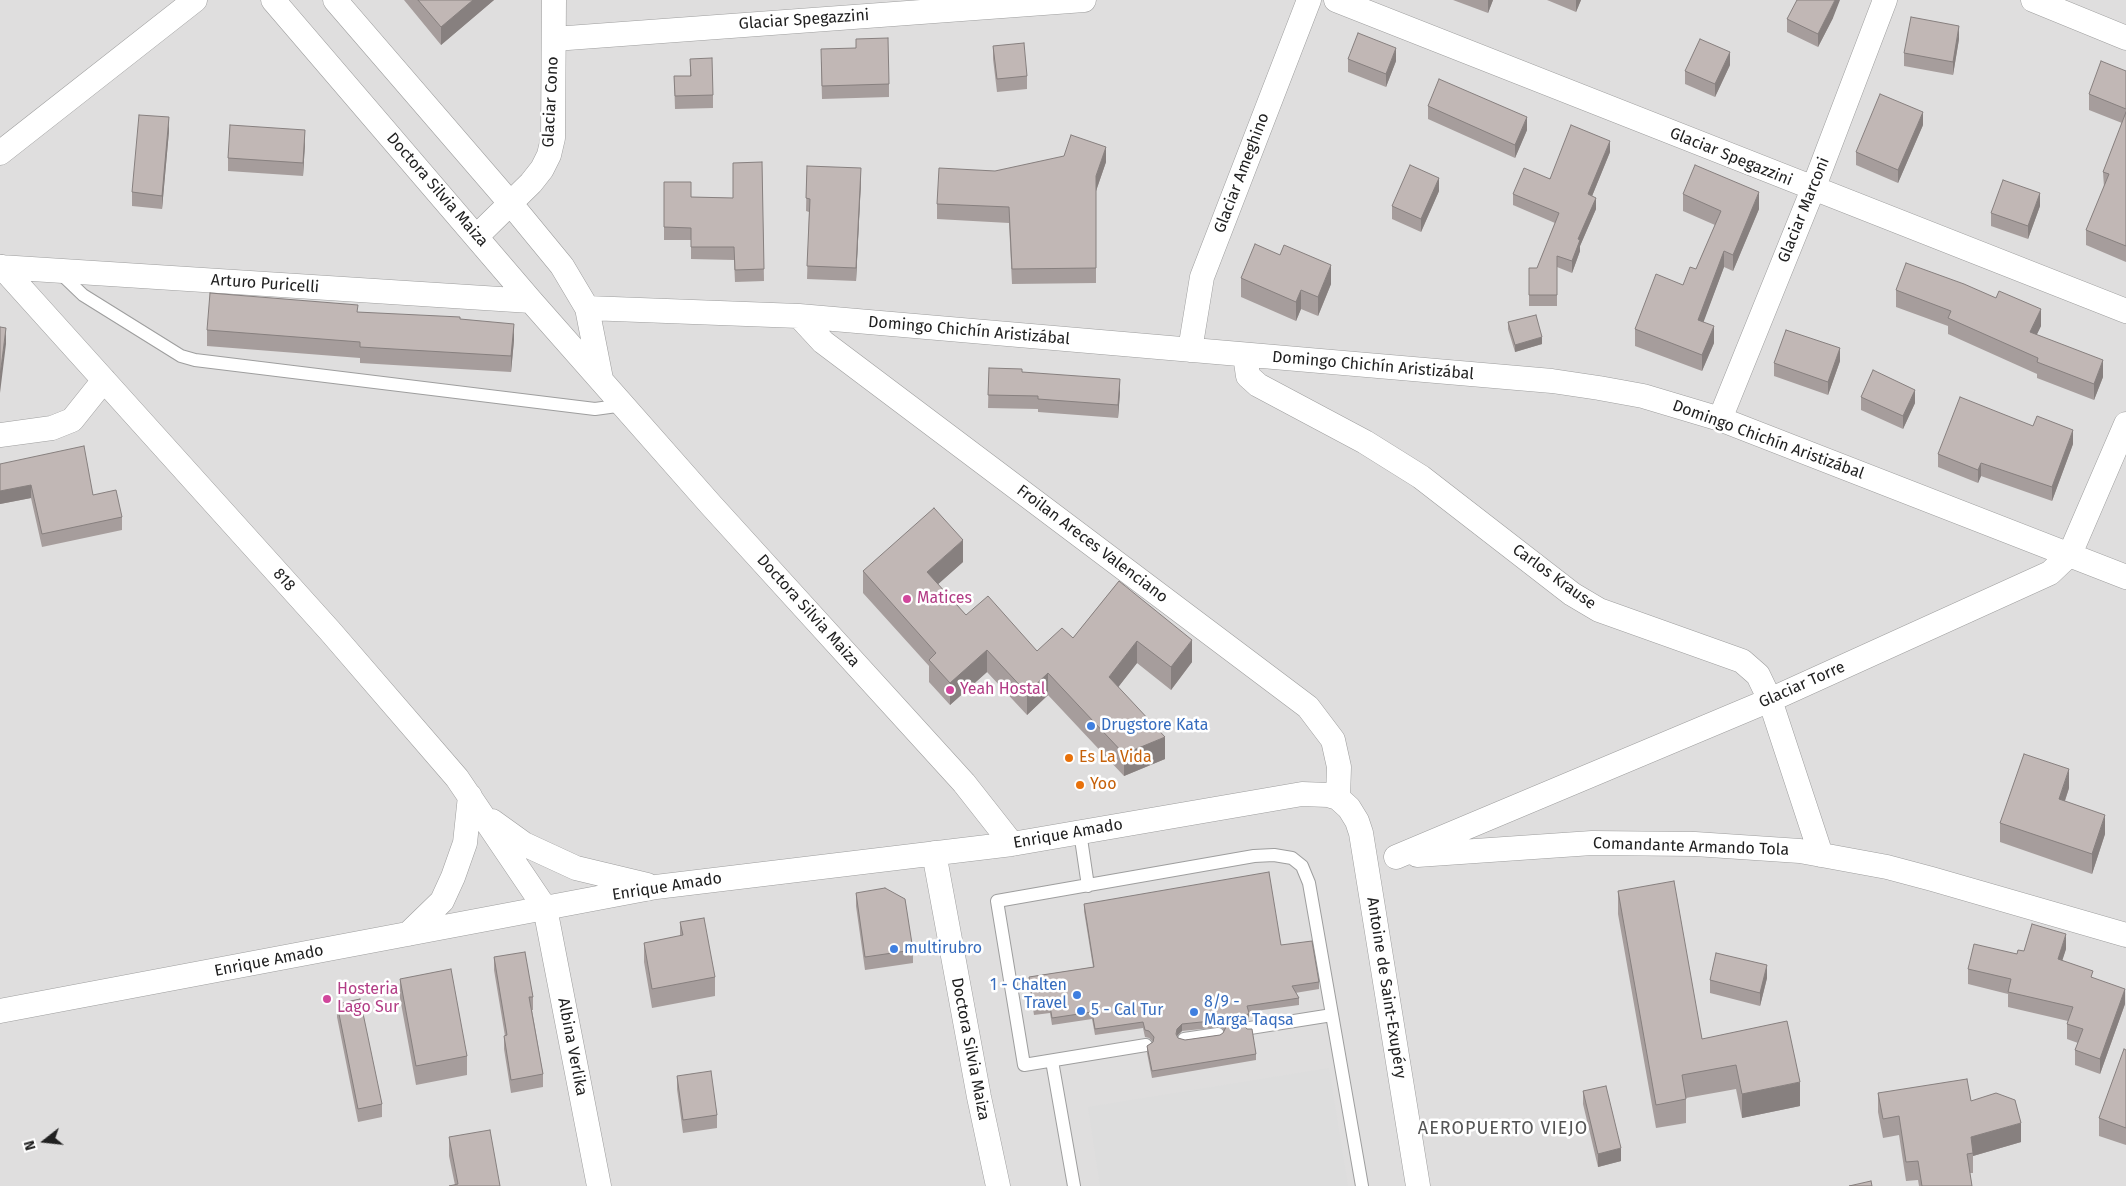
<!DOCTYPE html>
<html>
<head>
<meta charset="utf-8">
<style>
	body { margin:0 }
	#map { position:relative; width:2126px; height:1186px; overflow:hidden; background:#f1ece9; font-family:"Fira Sans",sans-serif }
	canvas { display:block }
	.north { position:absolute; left:20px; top:1116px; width:50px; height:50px; -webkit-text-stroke:4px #fff; paint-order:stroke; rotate:254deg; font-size:14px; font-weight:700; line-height:20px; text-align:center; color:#212121 }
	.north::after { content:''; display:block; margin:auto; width:18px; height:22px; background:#212121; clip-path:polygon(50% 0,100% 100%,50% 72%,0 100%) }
</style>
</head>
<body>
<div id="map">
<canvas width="2126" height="1186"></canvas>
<div class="north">N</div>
</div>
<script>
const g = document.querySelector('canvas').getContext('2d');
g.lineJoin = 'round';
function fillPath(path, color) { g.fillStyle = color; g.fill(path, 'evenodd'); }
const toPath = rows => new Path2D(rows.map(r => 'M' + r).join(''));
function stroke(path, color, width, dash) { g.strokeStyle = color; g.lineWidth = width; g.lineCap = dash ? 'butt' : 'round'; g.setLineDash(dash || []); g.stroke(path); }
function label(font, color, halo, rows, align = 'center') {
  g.font = font + ' "Fira Sans",sans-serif'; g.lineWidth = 5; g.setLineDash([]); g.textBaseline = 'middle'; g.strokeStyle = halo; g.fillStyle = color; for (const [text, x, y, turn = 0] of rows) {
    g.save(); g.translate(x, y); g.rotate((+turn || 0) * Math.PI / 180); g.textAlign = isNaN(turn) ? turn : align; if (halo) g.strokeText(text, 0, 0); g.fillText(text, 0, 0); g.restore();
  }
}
fillPath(toPath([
	[0,0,2126,0,2126,1186,0,1186]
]), '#dfdede');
fillPath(toPath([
	[1329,1068,1348,1186,1100,1186,1088,1107]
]), '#ddd');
const lane = toPath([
	[59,272,83,295,181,356,195,360,595,409,624,405],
	[1080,832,1088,886],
	[1250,1028,1332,1015],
	[1184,1039,1218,1034],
	[1146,1045,1024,1065,997,901,1254,856,1274,855,1292,858,1302,866,1309,883,1362,1186],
	[1052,1061,1074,1186]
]);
const street = toPath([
	[273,0,531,301,711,505,964,783,1012,844],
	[335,0,511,204,562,266,587,308,601,379],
	[1336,0,2126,311],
	[2033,0,2126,38],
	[554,39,1084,0],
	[0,153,195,0],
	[477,236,531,183,542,169,549,155,553,138,554,0],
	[0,267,531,301],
	[2,267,330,631,457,778,545,908,599,1186],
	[587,308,799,316,1552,381,1599,388,1643,396,1720,419,2126,577],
	[799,316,823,342,1308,707,1333,740,1339,767,1338,798],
	[1190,350,1202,277,1309,0],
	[1245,355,1248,376,1258,385,1365,442,1421,477,1572,594,1599,610,1742,661,1758,675,1770,700,1821,855],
	[1720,419,1813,189,1885,0],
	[0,435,52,428,72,420,104,380],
	[492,821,524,844,576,868,647,885],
	[934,853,979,1097,998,1186],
	[1417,855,1592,843,1695,844,1800,851,1887,867,1932,879,2126,935],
	[1396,857,1770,700,2050,573,2070,554,2126,424],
	[408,934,442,901,453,877,465,843,470,796],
	[0,1011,656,887,1012,844,1302,794,1328,795,1338,798,1349,808,1357,821,1361,833,1418,1186]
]);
stroke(lane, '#9e9e9e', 14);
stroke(street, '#9e9e9e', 25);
stroke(lane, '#fff', 12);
stroke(street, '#fff', 24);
fillPath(toPath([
	[404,0,494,0,441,45],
	[1453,0,1493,0,1488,13],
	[1547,0,1581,0,1576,12],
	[1833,18,1818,47,1787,32,1787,19],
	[1959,39,1953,75,1904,66,1904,53],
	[993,46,1027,76,1027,89,997,92,993,59],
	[690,59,713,95,713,108,675,109,674,76,690,76],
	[1348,59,1396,61,1386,87,1348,72],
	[821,62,889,84,889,97,822,99],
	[1730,65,1715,97,1685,84,1685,71],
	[2126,71,2126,262,2086,245,2086,230,2104,187,2103,172,2122,123,2089,110,2089,94],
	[1428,106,1527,130,1515,158,1428,119],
	[1923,125,1898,183,1856,165,1856,152],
	[169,131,162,209,132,206,132,192],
	[305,143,303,176,228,171,228,158],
	[1610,152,1592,196,1596,209,1580,246,1580,251,1572,273,1557,267,1557,306,1529,306,1529,268,1537,268,1555,223,1513,205,1513,194],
	[762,162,764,281,735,282,734,260,691,259,691,240,664,240,664,182,691,197,733,198],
	[1106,162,1096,191,1096,283,1012,284,1009,223,937,219,937,204,995,171],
	[807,166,861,181,856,281,807,279,809,212,806,211],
	[1439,191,1421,232,1392,219,1392,206],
	[1683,194,1759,209,1733,271,1724,267,1703,322,1714,343,1702,371,1635,346,1635,329,1683,285,1696,269,1715,225,1683,211],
	[2040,206,2028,239,1991,226,1991,213],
	[1241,278,1331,284,1318,316,1301,309,1296,321,1241,297],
	[1896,290,2041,326,2036,335,2103,377,2094,400,2037,378,2037,374,1948,334,1948,326,1896,307],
	[358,312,460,319,514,340,511,372,360,363,360,358,207,346,207,330],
	[1508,322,1542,344,1515,352,1508,329],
	[1840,361,1828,395,1774,376,1774,363],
	[989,368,1022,372,1120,392,1118,418,1038,412,1038,409,988,408],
	[1861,397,1915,403,1903,429,1861,410],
	[2073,444,2052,501,1981,476,1978,483,1938,467,1938,454],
	[0,464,93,495,122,517,122,530,42,547,31,498,0,504],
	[963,562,938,584,966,615,1037,651,1073,638,1119,581,1192,662,1171,690,1137,663,1118,687,1165,759,1124,776,1048,695,1027,715,987,672,950,705,929,682,929,666,863,593,863,571],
	[2069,788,2065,801,2105,834,2092,874,2000,842,2000,823],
	[1618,891,1702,1039,1800,1106,1742,1118,1736,1089,1686,1098,1686,1123,1656,1128,1618,914],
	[856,893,913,950,913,963,865,970,856,906],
	[1084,904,1281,945,1319,982,1319,989,1295,993,1299,998,1299,1005,1248,1012,1249,1020,1243,1024,1256,1054,1256,1060,1152,1078,1147,1053,1147,1046,1153,1042,1149,1038,1145,1037,1143,1028,1095,1035,1092,1019,1052,1025,1050,1013,1034,1015,1029,984,1029,977,1093,967,1084,911],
	[1221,1027,1224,1031,1223,1033,1220,1035,1185,1040,1178,1038,1177,1035,1182,1031],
	[680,922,715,977,715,996,652,1008,644,962,644,943,680,936],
	[2066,949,2062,960,2093,978,2125,1004,2100,1074,2075,1065,2075,1050,2078,1043,2067,1039,2067,1024,2068,1021,2008,1007,2008,994,1968,984,1968,969,2017,954,2024,951],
	[494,957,533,997,533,1010,532,1010,543,1074,543,1087,511,1093,504,1049,504,1036,505,1036,494,970],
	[1767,978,1760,1006,1710,993,1710,980],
	[400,979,467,1056,467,1075,416,1085,400,998],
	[337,1004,382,1104,382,1117,358,1122,337,1017],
	[2126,1050,2126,1145,2099,1136,2099,1118],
	[677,1076,717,1115,717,1128,683,1133,677,1089],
	[1583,1091,1621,1161,1598,1167,1583,1104],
	[1878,1093,1971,1101,2021,1142,1973,1156,1973,1173,1970,1173,1972,1186,1919,1186,1918,1180,1906,1181,1899,1135,1883,1138,1878,1112],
	[449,1137,500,1186,455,1185,449,1156]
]), '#a69d9c');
fillPath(toPath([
	[473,0,494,0,441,45,441,27],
	[1488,0,1493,0,1488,13],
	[1576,0,1581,0,1576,12],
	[1835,0,1840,0,1833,18,1818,47,1818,34],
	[1959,26,1959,39,1953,75,1953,62],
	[1396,48,1396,61,1386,87,1386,74],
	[1730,52,1730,65,1715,97,1715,84],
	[1923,112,1923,125,1898,183,1898,170],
	[169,117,169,131,162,209,162,196],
	[1527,117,1527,130,1515,158,1515,145],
	[305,130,305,143,303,176,303,163],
	[1610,141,1610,152,1588,206,1588,194],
	[1106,147,1106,162,1096,191,1096,283,1096,176],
	[861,168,861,181,856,281,856,268],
	[1439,178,1439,191,1421,232,1421,219],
	[1759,192,1759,209,1733,271,1733,255],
	[2040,193,2040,206,2028,239,2028,226],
	[1596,198,1596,209,1580,246,1580,251,1572,273,1572,261,1578,239],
	[1724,251,1724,267,1698,337,1698,320],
	[1331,265,1331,284,1318,316,1318,297],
	[1301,290,1301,309,1296,321,1296,302],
	[2041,309,2041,326,2030,349,2030,332],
	[514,324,514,340,511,372,511,356],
	[1714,326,1714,343,1702,371,1702,355],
	[6,328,6,344,0,393,0,376],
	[1542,337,1542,344,1515,352,1515,345],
	[1840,348,1840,361,1828,395,1828,382],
	[2103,360,2103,377,2094,400,2094,384],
	[1120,379,1120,392,1118,418,1118,405],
	[1915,390,1915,403,1903,429,1903,416],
	[2073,430,2073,444,2052,501,2052,487],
	[1981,463,1981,476,1978,483,1978,470],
	[31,485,31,498,0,504,0,491],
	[963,540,963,562,927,594,927,572],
	[1192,640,1192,662,1171,690,1171,667],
	[1137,641,1137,663,1109,699,1109,677],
	[987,650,987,672,950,705,950,683],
	[1048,673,1048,695,1027,715,1027,693],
	[1165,737,1165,759,1124,776,1124,754],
	[2069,769,2069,788,2059,818,2059,799],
	[2105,815,2105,834,2092,874,2092,854],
	[2066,934,2066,949,2058,974,2058,959],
	[1767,965,1767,978,1760,1006,1760,993],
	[2125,989,2125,1004,2100,1074,2100,1059],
	[1249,1013,1249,1020,1243,1025,1242,1030,1243,1018],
	[1182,1024,1182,1031,1177,1036,1176,1041,1177,1029],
	[1800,1082,1800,1106,1742,1118,1742,1094],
	[2021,1123,2021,1142,1973,1156,1971,1137],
	[1621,1148,1621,1161,1598,1167,1598,1154]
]), '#87807f');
const building = toPath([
	[418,0,473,0,441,27,418,0],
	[1797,0,1835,0,1818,34,1787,19,1797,0],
	[1911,17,1959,26,1953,62,1904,53,1911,17],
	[1358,33,1396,48,1386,74,1348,59,1358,33],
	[888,38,889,84,822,86,821,49,856,48,856,39,888,38],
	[1700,39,1730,52,1715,84,1685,71,1700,39],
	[1024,43,1027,76,997,79,993,46,1024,43],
	[712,58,713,95,675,96,674,76,691,76,690,59,712,58],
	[2101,61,2126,71,2126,109,2089,94,2101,61],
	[1439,79,1527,117,1515,145,1428,106,1439,79],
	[1880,94,1923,112,1898,170,1856,152,1880,94],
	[2126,112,2126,246,2086,230,2109,174,2103,172,2126,112],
	[139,115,169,117,162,196,132,192,139,115],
	[230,125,305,130,303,163,228,158,230,125],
	[1571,125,1610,141,1588,194,1596,198,1578,239,1580,240,1572,261,1557,256,1557,295,1529,295,1529,268,1537,268,1559,213,1513,194,1524,168,1550,179,1571,125],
	[1071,135,1106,147,1096,176,1096,268,1012,269,1009,207,937,204,939,168,995,171,1064,156,1071,135],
	[762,162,764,269,735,270,734,247,691,247,691,228,664,227,664,182,691,182,691,197,733,198,733,163,762,162],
	[1410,165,1439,178,1421,219,1392,206,1410,165],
	[1695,165,1759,192,1733,255,1724,251,1698,320,1714,326,1702,355,1635,329,1656,274,1683,285,1690,267,1696,269,1721,211,1683,194,1695,165],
	[807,166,861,168,856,268,807,266,810,199,806,198,807,166],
	[2003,180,2040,193,2028,226,1991,213,2003,180],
	[1255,244,1280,255,1284,245,1331,265,1318,297,1301,290,1296,302,1241,278,1255,244],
	[1906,263,1964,284,1996,298,1999,291,2041,309,2030,332,2103,360,2094,384,2037,362,2038,358,1948,318,1951,311,1896,290,1906,263],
	[210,293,358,305,357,312,460,317,460,319,514,324,511,356,360,347,360,342,207,330,210,293],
	[1536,315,1542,337,1515,345,1508,322,1536,315],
	[0,327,6,328,0,376,0,327],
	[1786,330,1840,348,1828,382,1774,363,1786,330],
	[989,368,1022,369,1022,372,1120,379,1118,405,1038,399,1038,396,988,395,989,368],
	[1873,370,1915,390,1903,416,1861,397,1873,370],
	[1960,397,2033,426,2037,416,2073,430,2052,487,1981,463,1978,470,1938,454,1960,397],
	[84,446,93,495,116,490,122,517,42,534,31,485,0,491,0,464,84,446],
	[934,508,963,540,927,572,966,615,988,596,1037,651,1062,628,1073,638,1119,581,1192,640,1171,667,1137,641,1109,677,1165,737,1124,754,1048,673,1027,693,987,650,950,683,929,660,936,653,863,571,934,508],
	[2024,754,2069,769,2059,799,2105,815,2092,854,2000,823,2024,754],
	[1269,872,1281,945,1312,941,1319,982,1292,986,1299,998,1247,1006,1249,1013,1243,1018,1242,1023,1247,1029,1252,1029,1256,1054,1152,1071,1147,1046,1153,1042,1154,1037,1149,1031,1145,1030,1143,1022,1095,1029,1092,1012,1052,1018,1050,1006,1034,1008,1029,977,1094,967,1084,904,1269,872],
	[1221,1020,1226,1027,1223,1033,1220,1035,1185,1040,1178,1038,1176,1034,1177,1029,1182,1024,1221,1020],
	[1674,881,1702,1039,1787,1021,1800,1082,1742,1094,1736,1065,1682,1075,1686,1099,1656,1105,1618,891,1674,881],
	[885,888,905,899,913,950,865,957,856,893,885,888],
	[704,918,715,977,652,989,644,943,683,935,680,922,704,918],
	[2032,924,2066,934,2058,959,2093,971,2091,977,2125,989,2100,1059,2075,1050,2083,1029,2067,1024,2073,1007,2008,992,2011,979,1968,969,1974,944,2017,954,2018,950,2024,951,2032,924],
	[525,952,533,997,529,997,543,1074,511,1080,504,1036,507,1035,494,957,525,952],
	[1716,953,1767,965,1760,993,1710,980,1716,953],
	[451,969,467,1056,416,1066,400,979,451,969],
	[360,999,382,1104,358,1109,337,1004,360,999],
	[2124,1049,2126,1050,2126,1128,2099,1118,2124,1049],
	[711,1071,717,1115,683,1120,677,1076,711,1071],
	[1967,1079,1971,1101,1996,1093,2015,1100,2021,1123,1971,1137,1973,1153,1967,1154,1972,1186,1922,1186,1918,1161,1906,1162,1899,1116,1883,1119,1878,1093,1967,1079],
	[1606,1086,1621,1148,1598,1154,1583,1091,1606,1086],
	[490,1130,500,1186,449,1186,458,1184,449,1137,490,1130],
	[1871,1181,1872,1186,1849,1186,1871,1181]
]);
fillPath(building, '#c1b7b5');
stroke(building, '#87807f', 1);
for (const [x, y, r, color] of [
	[907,599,5,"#d1479c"],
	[950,690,5,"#d1479c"],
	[1091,726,5,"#3f7fe0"],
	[1069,758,5,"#e8710a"],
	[1080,785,5,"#e8710a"],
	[894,949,5,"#3f7fe0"],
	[1077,995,5,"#3f7fe0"],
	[327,999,5,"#d1479c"],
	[1081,1011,5,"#3f7fe0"],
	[1194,1012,5,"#3f7fe0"]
]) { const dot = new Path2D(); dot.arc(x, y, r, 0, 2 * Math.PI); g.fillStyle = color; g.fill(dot); stroke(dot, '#fff', 2); }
label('16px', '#212121', '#fff', [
	["Glaciar Spegazzini",804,20,-4],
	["Glaciar Cono",551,102,-87],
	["Glaciar Spegazzini",1731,157,22],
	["Glaciar Ameghino",1242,173,-69],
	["Doctora Silvia Maiza",437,190,49],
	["Glaciar Marconi",1804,210,-68],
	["Arturo Puricelli",265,284,4],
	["Domingo Chichín Aristizábal",969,331,5],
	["Domingo Chichín Aristizábal",1373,366,5],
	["Domingo Chichín Aristizábal",1768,440,20],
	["Froilan Areces Valenciano",1092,544,37],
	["Carlos Krause",1554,577,36],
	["818",284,580,48],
	["Doctora Silvia Maiza",808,611,48],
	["Glaciar Torre",1802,685,-24],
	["Enrique Amado",1068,834,-10],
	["Comandante Armando Tola",1691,847,2],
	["Enrique Amado",667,887,-9],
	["Enrique Amado",269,961,-11],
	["Antoine de Saint-Exupéry",1386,988,81],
	["Albina Verlika",572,1047,79],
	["Doctora Silvia Maiza",970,1049,79]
]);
label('16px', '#b23c85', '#fff', [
	["Matices",917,599],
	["Yeah Hostal",960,690],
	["Hosteria",337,990],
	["Lago Sur",337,1008]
], 'left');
label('16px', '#366cbe', '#fff', [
	["Drugstore Kata",1101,726],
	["multirubro",904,949],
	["1 - Chalten",1067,986,"right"],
	["Travel",1067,1004,"right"],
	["8/9 -",1204,1003],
	["Marga Taqsa",1204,1021],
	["5 - Cal Tur",1091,1011]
], 'left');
label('16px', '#c56008', '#fff', [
	["Es La Vida",1079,758],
	["Yoo",1090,785]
], 'left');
g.letterSpacing = '1px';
label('18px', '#545454', '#fff', [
	["AEROPUERTO VIEJO",1503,1129]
]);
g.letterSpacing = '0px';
</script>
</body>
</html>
